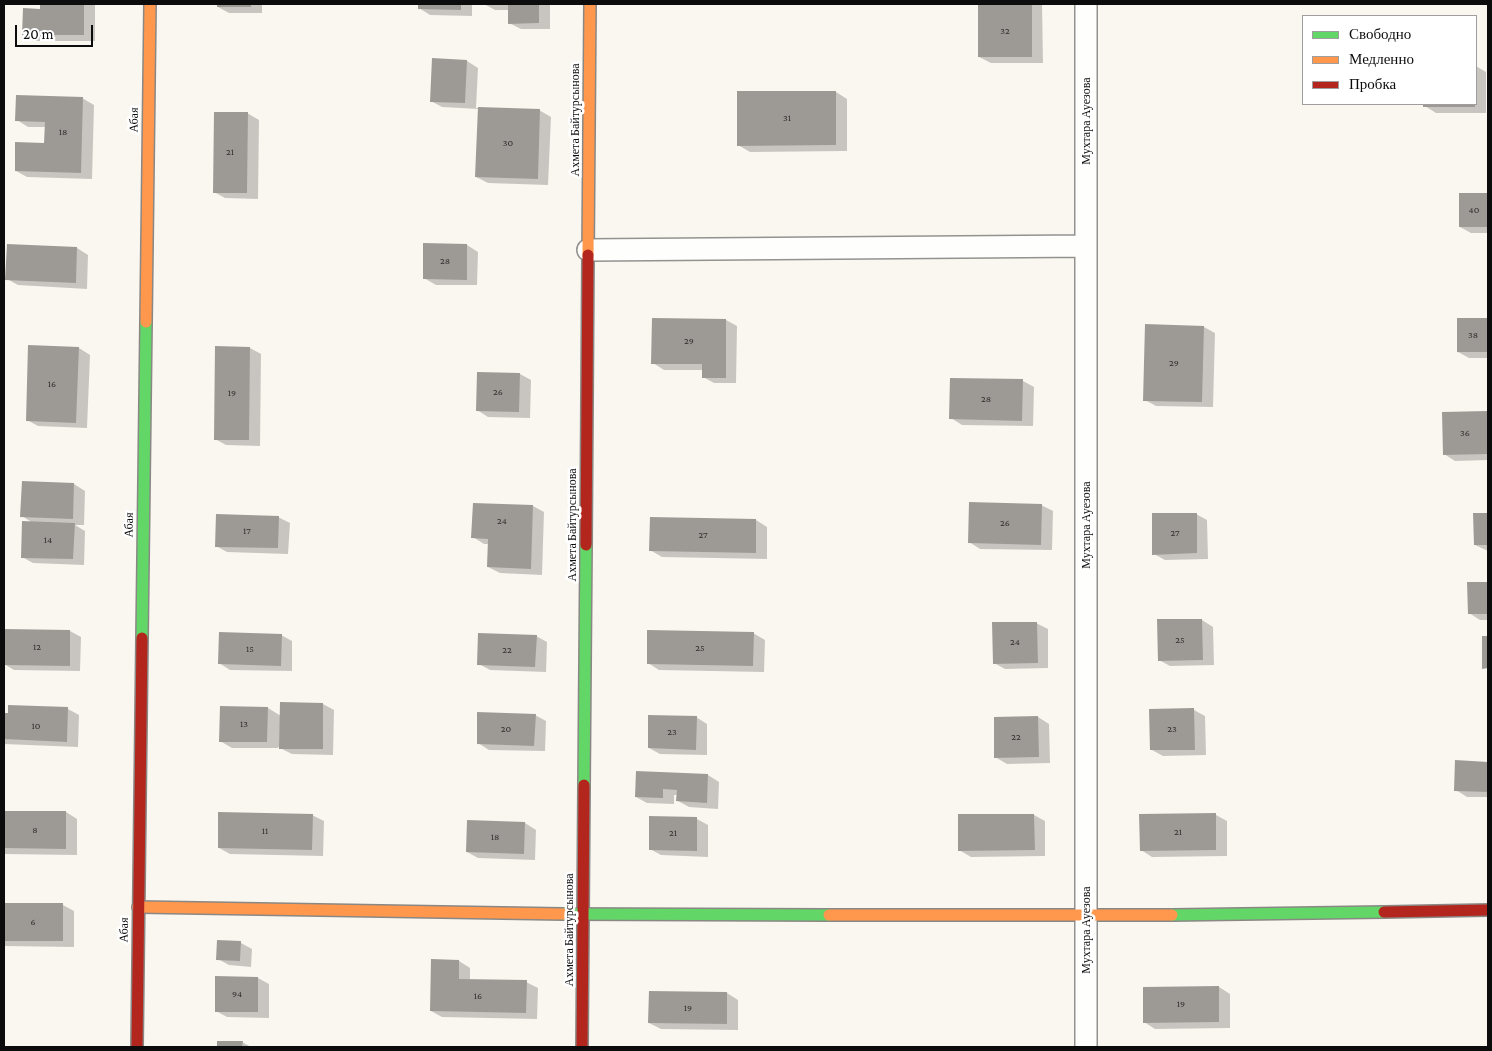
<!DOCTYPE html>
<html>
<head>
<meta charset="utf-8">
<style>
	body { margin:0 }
	#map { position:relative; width:1492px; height:1051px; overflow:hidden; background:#faf7f0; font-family:"Crimson Pro",serif }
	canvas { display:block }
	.frame { position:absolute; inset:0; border:5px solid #0c0c0c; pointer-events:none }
	.legend { position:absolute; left:1302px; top:15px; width:175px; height:90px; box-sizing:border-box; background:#fff; border:1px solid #9e9e9e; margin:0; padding:6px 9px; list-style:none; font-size:15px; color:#0c0c0c }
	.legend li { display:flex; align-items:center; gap:10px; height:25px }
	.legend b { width:25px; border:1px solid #9e9e9e }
	.scale { position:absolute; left:15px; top:25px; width:78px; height:22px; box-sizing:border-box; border:2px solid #0c0c0c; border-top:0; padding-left:6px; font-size:15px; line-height:18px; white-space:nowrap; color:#0c0c0c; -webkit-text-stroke:4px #fff; paint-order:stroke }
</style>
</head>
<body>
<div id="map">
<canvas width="1492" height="1051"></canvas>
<div class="frame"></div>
<ul class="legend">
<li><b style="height:6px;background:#63d668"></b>Свободно</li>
<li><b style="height:6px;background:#ff974d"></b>Медленно</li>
<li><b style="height:6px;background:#b3261e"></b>Пробка</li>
</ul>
<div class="scale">20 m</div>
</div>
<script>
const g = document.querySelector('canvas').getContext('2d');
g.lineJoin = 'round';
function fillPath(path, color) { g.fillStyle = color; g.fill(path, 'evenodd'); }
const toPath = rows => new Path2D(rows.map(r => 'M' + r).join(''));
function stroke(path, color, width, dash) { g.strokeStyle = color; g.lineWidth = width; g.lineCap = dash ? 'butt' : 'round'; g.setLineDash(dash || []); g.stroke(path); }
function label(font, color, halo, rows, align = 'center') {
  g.font = font + ' "Crimson Pro",serif'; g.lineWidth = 5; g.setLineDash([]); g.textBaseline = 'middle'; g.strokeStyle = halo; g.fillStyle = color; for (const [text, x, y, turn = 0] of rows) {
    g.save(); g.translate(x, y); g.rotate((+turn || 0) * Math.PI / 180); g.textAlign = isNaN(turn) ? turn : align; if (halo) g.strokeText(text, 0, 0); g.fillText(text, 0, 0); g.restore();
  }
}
fillPath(toPath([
	[41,4,95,4,95,41,35,41,24,34,41,10],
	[218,4,262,4,262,13,229,13,218,7],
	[419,4,472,4,472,16,430,15,419,8],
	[484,4,550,4,550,29,521,29,509,23,509,10,495,10],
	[979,4,1042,4,1043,63,991,63,979,57],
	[467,61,478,68,476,108,539,110,551,117,548,185,488,183,476,177,479,109,442,107,431,101],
	[1476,66,1486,72,1486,113,1436,113,1425,106,1425,104,1476,104],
	[836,92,847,99,847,151,750,152,738,145],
	[82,98,94,105,92,179,27,177,16,171,45,144,46,127,28,127,17,120],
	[247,113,259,120,258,199,225,198,214,192],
	[1460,194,1488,194,1488,233,1471,233,1460,227],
	[8,245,77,248,88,255,87,289,18,285,7,279],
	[467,245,478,252,477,285,436,285,424,278],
	[1458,319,1488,319,1488,358,1469,358,1458,352],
	[726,320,737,326,736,383,714,383,703,377,703,370,664,370,653,363],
	[1204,327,1215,333,1213,407,1156,406,1145,400],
	[79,348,90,355,87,428,38,426,27,420],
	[250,348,261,354,260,446,226,445,215,439],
	[520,374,531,380,530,418,488,417,477,410],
	[952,379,1023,381,1034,387,1033,426,962,425,951,418],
	[1443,413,1488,413,1488,460,1455,461,1444,454],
	[74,484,85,491,84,525,75,525,85,531,84,565,33,563,22,557,33,523,22,516],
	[1041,505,1053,511,1052,550,980,549,969,542],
	[533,506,544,512,542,575,500,573,488,567,489,544,484,544,473,537],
	[1196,514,1207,520,1208,559,1165,560,1154,554],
	[1474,514,1488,514,1488,551,1475,545],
	[278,517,290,523,288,554,227,552,216,546],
	[756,520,767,527,767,559,662,557,650,550],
	[1468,583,1488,583,1488,620,1480,620,1469,613],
	[1202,620,1213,627,1214,665,1170,666,1159,660],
	[1036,623,1048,629,1048,668,1005,669,994,663],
	[4,630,70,631,81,637,80,671,14,670,4,664],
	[753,633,765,640,764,672,659,670,648,663],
	[281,635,292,641,292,671,230,670,219,663],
	[536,636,547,642,546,672,490,670,479,664],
	[323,704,334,710,333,755,292,754,278,747,278,748,232,748,220,741,268,708,281,716],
	[10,706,68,709,79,715,78,747,4,744,4,714,9,715],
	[1194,710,1205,716,1206,755,1163,756,1152,750],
	[535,715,546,721,545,751,489,750,478,743],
	[696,717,707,724,707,755,660,754,649,748],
	[1038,717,1049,724,1050,763,1007,764,995,757,995,718],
	[1456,762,1488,763,1488,797,1467,797,1456,790],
	[708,775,719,782,718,809,689,807,678,801,678,795,674,795,674,804,647,803,636,797],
	[4,812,66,812,77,819,77,855,4,854],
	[312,815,324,821,323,856,230,854,219,848],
	[1034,815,1045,821,1045,856,971,857,959,850],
	[1216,815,1227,821,1227,856,1152,857,1141,850],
	[651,817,697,819,708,825,708,857,661,855,650,849],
	[525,823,536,830,535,860,478,858,467,852],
	[4,904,63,905,74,911,74,947,4,946],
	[219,941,241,943,252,949,251,967,229,965,218,959],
	[459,961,470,968,470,980,526,982,538,988,537,1019,442,1017,431,1011],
	[216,977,258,978,269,984,269,1018,227,1017,216,1011],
	[1219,987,1230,994,1230,1028,1155,1029,1144,1022],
	[650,992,727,993,738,1000,738,1030,661,1029,649,1023],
	[219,1042,242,1042,251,1047,218,1047]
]), '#0003');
fillPath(toPath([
	[40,4,84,4,84,35,22,35,23,8,40,9],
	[217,4,251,4,251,7,217,7],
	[418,4,461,4,461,10,418,9],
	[508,4,539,4,539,23,508,24],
	[978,4,1032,4,1032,57,978,57],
	[432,58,467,60,465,103,430,102],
	[737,91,836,91,836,145,737,146],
	[16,95,83,97,81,173,15,171,15,142,44,143,45,122,15,121],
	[1423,104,1475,104,1475,107,1423,107],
	[478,107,540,109,538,179,475,177],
	[214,112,248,112,247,193,213,193],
	[1459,193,1488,193,1488,227,1459,227],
	[423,243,467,244,467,280,423,279],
	[7,244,77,247,76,283,5,280],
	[652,318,726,319,726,378,702,378,702,364,651,364],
	[1457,318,1488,318,1488,352,1457,352],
	[1145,324,1204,326,1202,402,1143,401],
	[28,345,79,347,76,423,26,421],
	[215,346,250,347,249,440,214,440],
	[477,372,520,373,519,412,476,411],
	[950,378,1023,379,1022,421,949,419],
	[1488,411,1488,454,1443,455,1442,412],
	[22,481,74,483,73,519,20,517],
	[969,502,1042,504,1041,545,968,543],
	[473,503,533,505,531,569,487,567,488,539,471,538],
	[1152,513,1197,513,1197,553,1152,555],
	[1473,513,1488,513,1488,545,1474,545],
	[216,514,279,516,278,548,215,547],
	[650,517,756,519,756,553,649,551],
	[22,521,75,523,73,559,21,558],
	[1467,582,1488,582,1488,614,1468,614],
	[1157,619,1202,619,1203,660,1158,661],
	[992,622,1037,622,1038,663,993,664],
	[4,629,70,630,70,666,4,665],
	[647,630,754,632,753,666,647,664],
	[219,632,282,634,281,666,218,664],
	[478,633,537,635,535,667,477,665],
	[1482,636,1488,636,1488,668,1482,669],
	[280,702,323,703,323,749,279,749],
	[8,705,68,707,67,742,4,739,4,713,8,713],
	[220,706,268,707,267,742,219,742],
	[1194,708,1195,750,1150,750,1149,709],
	[477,712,536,714,534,746,477,744],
	[648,715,697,716,696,750,648,748],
	[1038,716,1039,757,994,758,994,717],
	[1455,760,1488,762,1488,792,1454,791],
	[636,771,708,774,707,803,676,801,677,790,663,789,663,798,635,797],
	[4,811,66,811,66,849,4,848],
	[218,812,313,814,312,850,218,848],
	[1216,813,1216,850,1140,851,1139,814],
	[958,814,1034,814,1035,850,958,851],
	[649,816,697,817,697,851,649,850],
	[467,820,525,822,524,854,466,852],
	[4,903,63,903,63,941,4,941],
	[217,940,241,941,240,961,216,960],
	[431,959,459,960,459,979,527,980,526,1013,430,1011],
	[215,976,258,977,258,1012,215,1012],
	[1219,986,1219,1022,1143,1023,1143,987],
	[649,991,727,992,727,1024,648,1023],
	[217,1041,243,1041,242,1047,217,1047]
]), '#9d9a96');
const street = toPath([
	[1086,4,1086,1047],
	[588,250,1086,246]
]);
const fast = toPath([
	[142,638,146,322],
	[584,785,586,545],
	[563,914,829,915],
	[1172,915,1384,912]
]);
const slow = toPath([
	[588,255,590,4],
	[146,322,150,4],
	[138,907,563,914],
	[829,915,1172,915]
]);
const jam = toPath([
	[586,545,588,255],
	[1384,912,1488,910],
	[137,1047,142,638],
	[582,1047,584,785]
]);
stroke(street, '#93928f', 24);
stroke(fast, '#8a8885', 14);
stroke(slow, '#8a8885', 14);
stroke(jam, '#8a8885', 14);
stroke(street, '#fefefd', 21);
stroke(fast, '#63d668', 11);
stroke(slow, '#ff974d', 11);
stroke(jam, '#b3261e', 11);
label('10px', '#30302e', null, [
	["32",1005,31],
	["31",787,118],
	["18",63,132],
	["30",508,143],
	["21",230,152],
	["40",1474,210],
	["28",445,261],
	["38",1473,335],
	["29",689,341],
	["29",1174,363],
	["16",52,384],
	["26",498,392],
	["19",232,393],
	["28",986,399],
	["36",1465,433],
	["24",502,521],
	["26",1005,523],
	["17",247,531],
	["27",1175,533],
	["27",703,535],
	["14",48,540],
	["25",1180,640],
	["24",1015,642],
	["12",37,647],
	["25",700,648],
	["15",250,649],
	["22",507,650],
	["13",244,724],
	["10",36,726],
	["20",506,729],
	["23",1172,729],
	["23",672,732],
	["22",1016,737],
	["8",35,830],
	["11",265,831],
	["21",1178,832],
	["21",673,833],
	["18",495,837],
	["6",33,922],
	["94",237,994],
	["16",478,996],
	["19",1181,1004],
	["19",688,1008]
]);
label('12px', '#0c0c0c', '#fff', [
	["Абая",134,120,-89],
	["Ахмета Байтурсынова",575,120,-90],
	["Мухтара Ауезова",1086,121,-90],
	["Абая",129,525,-89],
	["Ахмета Байтурсынова",572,525,-90],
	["Мухтара Ауезова",1086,525,-90],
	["Абая",124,930,-89],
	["Ахмета Байтурсынова",569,930,-90],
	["Мухтара Ауезова",1086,930,-90]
]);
</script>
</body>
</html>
